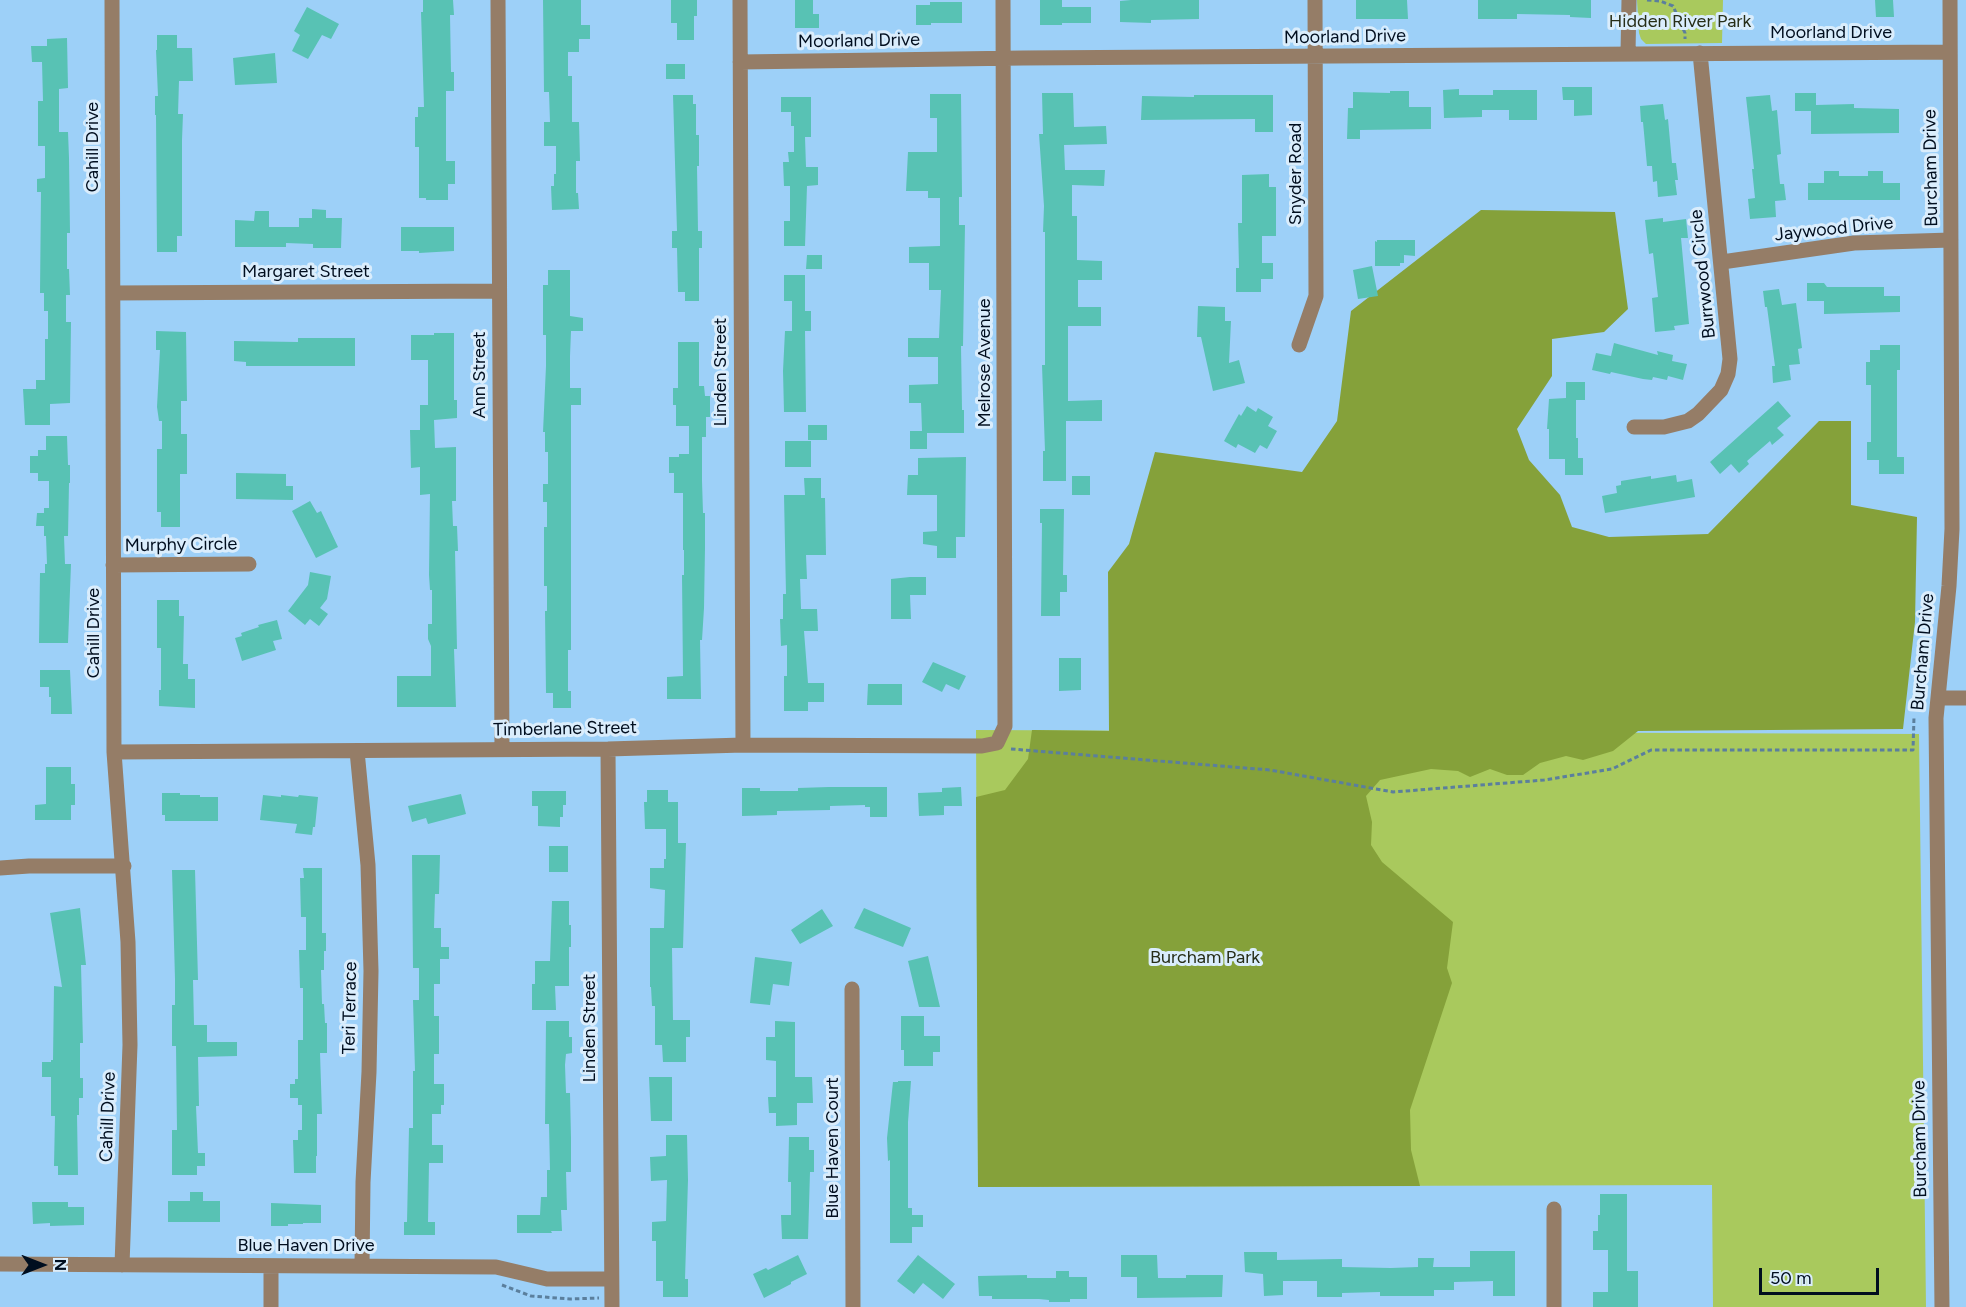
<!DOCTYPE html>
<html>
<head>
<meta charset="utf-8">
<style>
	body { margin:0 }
	#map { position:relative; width:1966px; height:1307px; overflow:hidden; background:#9dd0f8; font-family:Figtree,sans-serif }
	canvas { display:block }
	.north { position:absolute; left:12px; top:1235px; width:60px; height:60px; -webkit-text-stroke:4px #daedfc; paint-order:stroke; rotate:90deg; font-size:16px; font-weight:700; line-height:24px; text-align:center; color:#000e1f }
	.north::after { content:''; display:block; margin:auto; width:21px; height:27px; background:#000e1f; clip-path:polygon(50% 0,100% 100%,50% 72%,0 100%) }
	.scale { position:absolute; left:1759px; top:1268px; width:120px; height:27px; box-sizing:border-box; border:3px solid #000e1f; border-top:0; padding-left:8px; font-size:18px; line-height:21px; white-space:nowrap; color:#000e1f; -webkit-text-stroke:4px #daedfc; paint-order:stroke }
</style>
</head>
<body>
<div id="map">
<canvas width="1966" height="1307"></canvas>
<div class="north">N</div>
<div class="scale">50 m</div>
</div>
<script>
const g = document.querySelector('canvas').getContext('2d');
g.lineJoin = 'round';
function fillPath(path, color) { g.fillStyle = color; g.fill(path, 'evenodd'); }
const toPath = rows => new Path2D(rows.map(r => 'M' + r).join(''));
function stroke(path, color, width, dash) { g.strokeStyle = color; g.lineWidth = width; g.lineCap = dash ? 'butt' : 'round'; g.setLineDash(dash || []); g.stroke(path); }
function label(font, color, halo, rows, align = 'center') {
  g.font = font + ' Figtree,sans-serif'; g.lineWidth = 6; g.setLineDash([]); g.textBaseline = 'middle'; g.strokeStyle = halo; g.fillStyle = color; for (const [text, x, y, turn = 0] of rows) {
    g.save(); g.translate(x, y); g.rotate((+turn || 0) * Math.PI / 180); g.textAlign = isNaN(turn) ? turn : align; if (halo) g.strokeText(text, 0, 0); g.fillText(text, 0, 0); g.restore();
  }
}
fillPath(toPath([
	[1637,0,1723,0,1722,43,1646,44,1641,39,1639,33],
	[976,730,1919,734,1926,1307,1713,1307,1712,1185,978,1187]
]), '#a9c95d');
fillPath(toPath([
	[1481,210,1615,212,1628,309,1604,332,1552,339,1552,376,1517,429,1529,460,1560,495,1572,527,1609,537,1708,534,1819,421,1851,421,1851,505,1917,517,1915,622,1903,729,1638,731,1613,751,1583,760,1566,756,1540,763,1523,775,1507,775,1490,769,1470,777,1458,771,1431,769,1380,780,1366,796,1372,822,1371,845,1382,862,1453,922,1447,968,1452,983,1410,1110,1411,1150,1420,1186,978,1187,976,797,1005,790,1028,759,1032,730,1109,731,1108,572,1129,544,1155,452,1302,472,1337,421,1351,311]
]), '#85a13a');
fillPath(toPath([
	[423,0,453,0,454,15,450,15,451,72,454,72,454,91,446,91,446,161,455,161,455,184,448,184,448,200,426,200,426,198,419,198,419,147,415,147,415,117,418,117,418,107,424,107,421,12,423,12],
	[543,0,581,0,581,25,590,25,590,39,579,39,579,52,568,52,568,76,572,76,572,122,579,122,580,161,576,161,576,193,578,193,579,209,552,210,551,186,554,186,554,174,556,174,556,146,544,146,544,122,550,122,549,92,544,92],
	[671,0,697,0,697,16,694,16,694,40,677,40,677,23,671,23],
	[795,0,813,0,813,14,819,14,819,28,795,28],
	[1040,0,1062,0,1062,7,1091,7,1091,23,1062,23,1062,25,1040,25],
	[1131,0,1199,0,1199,19,1151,20,1151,23,1120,22,1120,1],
	[1356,0,1407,0,1408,19,1356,19],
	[1478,0,1591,0,1591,18,1570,17,1570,15,1517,14,1517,19,1478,19],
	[1875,0,1893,0,1894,17,1876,17],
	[930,2,962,2,962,23,931,23,931,25,916,25,916,5,930,5],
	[307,7,339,24,331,39,322,35,308,59,292,51,300,35,294,31],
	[157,35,177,35,177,48,192,48,193,81,179,81,178,114,183,114,182,140,182,236,177,236,177,252,157,252,156,115,155,115,155,96,158,96,156,50,157,50],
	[67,38,68,88,59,89,59,132,68,132,69,158,70,233,67,233,67,269,69,269,70,295,66,295,66,322,71,322,70,403,50,404,50,425,25,425,23,389,36,389,36,380,45,380,45,339,48,339,48,311,44,311,44,293,40,293,41,192,37,192,37,179,45,178,45,146,38,146,38,101,43,101,42,62,32,62,31,46,47,46,47,39],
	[275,53,277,83,235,85,233,58],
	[666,64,685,64,685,79,666,79],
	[1562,87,1592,87,1592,115,1574,116,1574,100,1563,100],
	[1459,89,1459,95,1493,95,1493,90,1537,90,1537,120,1509,120,1509,110,1482,110,1482,117,1444,118,1443,90],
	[1390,91,1409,91,1409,107,1431,107,1431,129,1360,130,1360,139,1347,139,1348,108,1353,108,1353,92,1390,93],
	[1042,93,1073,93,1074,127,1106,126,1107,144,1064,145,1065,170,1105,170,1104,186,1072,185,1072,216,1077,216,1077,260,1102,261,1102,280,1078,280,1078,307,1101,307,1101,326,1068,326,1068,401,1102,400,1102,421,1066,421,1066,481,1043,481,1043,451,1045,451,1042,365,1045,365,1045,232,1043,232,1044,206,1039,134,1043,134],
	[1795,93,1816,93,1816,105,1854,104,1854,108,1899,109,1899,133,1811,134,1811,111,1795,111],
	[930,94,961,94,962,197,959,197,959,225,965,225,963,346,961,346,962,410,964,410,964,433,927,433,927,449,910,449,910,431,922,431,921,403,909,403,909,385,938,384,938,357,908,357,908,338,939,338,941,290,929,290,929,263,909,263,909,247,940,246,940,198,928,198,928,191,906,191,908,152,937,152,937,118,930,118],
	[673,95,693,95,693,104,696,104,696,135,699,135,699,166,697,166,698,231,702,231,702,248,699,248,699,301,685,301,685,292,678,292,677,248,672,248,672,231,677,231],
	[1194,95,1273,95,1273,132,1255,132,1255,119,1141,120,1142,96,1194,97],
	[1770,95,1772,111,1777,110,1781,154,1777,155,1780,184,1784,184,1786,200,1775,201,1776,217,1750,219,1748,199,1755,198,1752,169,1754,169,1746,97],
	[781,97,811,97,811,137,805,137,806,167,818,167,818,185,807,186,805,246,784,246,784,221,790,221,790,186,784,186,783,162,789,162,788,152,794,152,794,126,791,126,791,112,781,112],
	[1663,104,1665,120,1668,119,1672,163,1676,163,1678,180,1675,180,1677,195,1658,197,1657,181,1653,182,1652,166,1647,166,1643,122,1641,122,1640,106],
	[1824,171,1839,171,1839,176,1868,176,1868,171,1883,171,1883,183,1900,183,1900,200,1808,200,1808,183,1824,183],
	[1269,174,1269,187,1276,187,1276,236,1262,236,1262,263,1273,263,1273,279,1261,279,1261,292,1236,292,1236,268,1239,268,1238,223,1242,223,1242,175],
	[312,209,326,210,326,218,342,218,341,248,313,248,313,244,286,243,286,247,235,247,235,220,254,221,255,211,269,211,269,227,299,227,299,218,312,218],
	[1663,218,1663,222,1686,219,1688,238,1681,238,1689,324,1674,326,1675,330,1655,332,1652,298,1658,297,1653,253,1649,254,1645,220],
	[401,227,454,227,454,251,419,253,419,251,401,251],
	[1377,240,1415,240,1415,256,1404,255,1404,263,1400,263,1400,266,1375,266,1375,241,1377,242],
	[807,255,822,255,822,269,806,269],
	[1372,266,1378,296,1358,299,1353,270],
	[548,270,570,270,570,316,583,318,583,331,571,331,570,356,570,388,581,388,581,405,571,405,571,650,568,650,568,691,571,691,571,708,553,708,553,693,546,693,545,611,547,611,547,586,544,586,544,527,547,527,547,502,543,502,543,484,548,484,548,452,545,452,545,432,543,432,546,366,546,335,543,335,543,285,548,285],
	[784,275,805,275,805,311,811,311,811,331,805,331,806,412,784,412,783,371,785,331,792,331,792,301,784,301],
	[1807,283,1824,283,1827,287,1884,287,1884,296,1900,296,1900,312,1824,314,1824,301,1807,301],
	[1779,289,1782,305,1796,303,1802,348,1798,349,1800,364,1789,365,1791,380,1773,383,1772,366,1775,366,1767,307,1765,307,1763,291],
	[1198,306,1225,307,1225,321,1231,321,1229,363,1239,360,1245,383,1213,391,1201,337,1197,337],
	[156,331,186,332,187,401,181,401,181,434,187,434,187,474,180,474,180,527,161,527,161,512,157,512,157,449,162,449,162,421,159,421,157,407,160,350,156,350],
	[434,333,454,333,454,400,457,400,457,418,434,420,435,448,456,447,456,501,452,501,453,526,457,526,458,551,455,551,457,649,454,649,456,707,397,707,397,676,431,676,431,646,428,639,428,624,432,624,432,590,430,590,429,575,430,494,420,495,420,467,411,468,410,430,420,430,420,405,428,405,428,360,411,360,411,335,434,335],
	[298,338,355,338,355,366,246,366,246,362,234,361,234,341,298,342],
	[678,342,699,342,699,386,704,386,705,396,710,396,710,417,706,417,706,437,702,437,702,481,703,513,705,513,705,548,704,608,702,640,700,640,701,699,667,699,667,677,683,676,682,575,684,575,684,550,683,550,683,493,674,493,674,473,669,473,669,457,679,457,679,454,689,454,689,426,676,426,676,405,673,405,673,388,678,388],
	[1614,343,1658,355,1657,351,1673,355,1672,361,1687,364,1683,380,1668,376,1667,380,1653,377,1652,380,1643,379,1611,372,1610,374,1592,370,1596,353,1611,356],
	[1880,345,1900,345,1900,370,1897,370,1897,457,1904,457,1904,474,1879,474,1879,460,1867,460,1867,442,1871,442,1871,385,1866,385,1866,362,1870,362,1870,350,1880,350],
	[1566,382,1585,382,1585,400,1576,400,1576,438,1578,438,1578,458,1583,458,1583,475,1565,475,1565,459,1549,459,1549,429,1547,429,1549,399,1566,398],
	[1778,401,1791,416,1777,428,1784,435,1772,445,1770,441,1747,461,1749,464,1739,473,1731,464,1720,474,1710,462],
	[1247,406,1256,412,1258,408,1273,417,1268,426,1277,431,1267,449,1260,445,1255,453,1238,444,1236,448,1224,441,1239,414,1241,416],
	[808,425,827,425,827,440,808,440],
	[46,436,67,436,68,465,70,465,70,483,69,483,68,536,64,536,65,564,71,564,68,643,39,643,40,573,45,573,45,564,47,564,46,536,44,536,44,526,36,526,37,513,44,513,44,508,49,508,49,481,38,481,38,473,30,473,30,456,38,456,38,450,46,450],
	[785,441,811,441,811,467,785,467],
	[966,457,965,537,956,537,956,558,937,558,937,546,923,544,923,532,937,531,937,495,907,495,908,475,918,475,918,458],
	[236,473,286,474,286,486,293,486,293,500,236,499],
	[1676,475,1677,482,1692,479,1695,497,1605,513,1602,496,1617,493,1616,486,1621,485,1621,481,1651,476,1651,479],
	[1072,476,1090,476,1090,495,1072,495],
	[804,478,821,478,821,498,825,498,826,555,806,555,807,579,800,579,801,609,817,609,818,631,804,631,808,683,824,683,824,702,808,702,808,711,784,711,784,676,787,676,787,645,781,646,780,619,783,619,783,594,786,594,784,495,805,495],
	[310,501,317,513,321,511,338,547,316,558,292,511],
	[1040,509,1064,509,1063,575,1067,575,1067,592,1060,592,1060,616,1041,616,1042,523,1040,523],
	[310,572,331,576,327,599,320,608,328,614,319,626,310,619,305,625,288,611,308,585],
	[910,577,926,577,926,595,910,595,911,619,891,619,891,579],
	[157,600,179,600,179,616,184,616,183,664,188,664,188,679,195,679,195,708,159,706,159,690,161,690,161,648,157,648],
	[277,620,282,639,273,641,276,650,242,661,235,638,242,636,241,633,259,627,258,625],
	[1059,658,1081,658,1081,690,1059,691],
	[933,662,966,676,959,690,946,684,942,692,922,682],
	[40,670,70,670,72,714,51,714,51,697,49,697,49,687,40,687],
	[868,684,902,684,902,705,867,705],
	[46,767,71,767,71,784,75,784,75,805,71,805,71,820,35,820,35,805,46,804],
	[829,787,887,787,887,817,870,817,870,807,865,807,865,805,830,806,830,810,777,811,777,815,742,816,742,788,760,788,760,791,798,791,798,788],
	[961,787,962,806,944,806,944,815,919,816,918,793,942,792,942,788],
	[647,790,668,790,668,802,678,802,678,843,686,843,683,948,672,948,673,1020,690,1020,690,1037,686,1037,686,1062,663,1062,662,1045,655,1045,655,1006,652,1006,651,987,650,987,650,928,664,928,665,890,650,888,650,868,664,868,664,859,666,859,666,829,645,829,644,802,647,802],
	[532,791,566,791,566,805,563,805,563,817,560,817,560,827,538,826,538,806,532,806],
	[162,793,180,793,180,795,200,795,200,797,218,797,218,821,165,821,165,815,162,815],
	[461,794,466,814,428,824,426,818,412,822,408,806],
	[263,795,281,797,281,795,298,797,299,795,318,797,315,827,313,827,312,835,295,833,297,824,260,820],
	[549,846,568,846,568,872,549,872],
	[412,855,440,855,439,894,435,894,434,928,441,928,441,947,449,947,449,959,440,959,440,984,434,984,434,1016,439,1016,439,1054,434,1054,434,1084,444,1084,444,1105,441,1105,441,1114,432,1114,432,1145,443,1145,443,1163,429,1163,428,1222,435,1222,435,1235,404,1235,404,1222,407,1222,409,1128,413,1128,413,1071,415,1071,413,1000,419,1000,419,968,413,968],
	[303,868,322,868,322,933,326,933,326,951,324,951,324,970,321,970,322,1004,324,1004,325,1023,327,1023,327,1053,320,1053,322,1114,317,1114,317,1156,316,1156,316,1173,294,1173,293,1140,298,1140,298,1130,302,1130,302,1105,298,1105,298,1098,290,1098,290,1084,295,1084,295,1079,298,1079,298,1040,303,1040,303,988,300,988,299,950,306,950,306,917,301,917,300,878,304,878],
	[172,870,195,870,198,980,193,980,194,1025,207,1025,207,1042,237,1042,237,1056,198,1057,199,1106,196,1106,198,1153,205,1153,205,1166,197,1166,197,1175,172,1175,172,1130,177,1130,176,1046,172,1046,172,1005,175,1005,175,979],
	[552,901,569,901,569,925,571,925,571,947,569,947,569,986,555,986,556,1010,532,1010,532,984,535,984,535,961,550,961],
	[80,908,86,965,81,965,83,1043,80,1043,80,1078,83,1078,83,1098,79,1098,79,1115,77,1115,78,1175,58,1175,58,1166,54,1166,55,1116,51,1116,51,1077,42,1077,42,1062,51,1062,51,1060,53,1060,54,986,62,987,50,913],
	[864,908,911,928,903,947,854,928],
	[822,909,833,926,800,944,791,930],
	[928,956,940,1007,919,1007,908,961],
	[755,957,792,962,789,986,773,984,770,1005,750,1003],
	[901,1016,924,1016,924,1036,940,1036,940,1052,933,1052,933,1066,904,1066,904,1050,901,1050],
	[546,1021,569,1021,569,1037,572,1037,572,1053,566,1054,565,1065,566,1093,570,1093,571,1138,571,1172,566,1172,567,1210,561,1210,562,1231,551,1231,552,1233,517,1233,517,1215,540,1215,541,1197,547,1197,547,1170,550,1170,549,1124,545,1124],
	[775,1021,795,1022,795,1077,812,1077,813,1103,797,1103,797,1125,776,1126,776,1113,769,1113,768,1097,776,1097,776,1061,766,1060,766,1037,775,1037],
	[649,1077,672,1077,672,1121,651,1121],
	[898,1081,911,1081,908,1122,908,1208,912,1208,912,1215,923,1215,923,1227,912,1227,912,1243,890,1243,890,1160,888,1161,887,1138,893,1082,898,1082],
	[666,1135,687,1135,688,1180,685,1279,688,1279,688,1297,663,1297,663,1281,656,1281,656,1241,652,1241,652,1222,666,1221,667,1180,651,1181,650,1157,666,1156],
	[789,1137,809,1137,809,1150,814,1150,814,1172,810,1172,808,1239,782,1239,781,1215,791,1215,791,1182,788,1182],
	[190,1192,203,1192,203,1201,220,1201,220,1222,168,1222,168,1201,190,1201],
	[1600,1194,1627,1194,1627,1271,1638,1271,1638,1307,1593,1307,1593,1292,1608,1292,1608,1250,1593,1250,1593,1231,1598,1231,1598,1215,1600,1215],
	[32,1202,68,1202,68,1207,84,1207,84,1225,50,1226,50,1223,33,1224],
	[271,1203,321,1205,321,1223,303,1223,303,1224,288,1224,288,1226,271,1226],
	[1470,1251,1515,1251,1515,1296,1493,1296,1493,1281,1454,1282,1454,1290,1434,1290,1434,1296,1380,1296,1380,1292,1342,1293,1342,1297,1317,1297,1317,1281,1283,1281,1283,1295,1264,1296,1263,1274,1245,1272,1244,1252,1277,1252,1277,1260,1342,1259,1342,1267,1391,1268,1418,1267,1418,1258,1434,1258,1433,1267,1470,1267],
	[798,1255,807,1274,791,1282,791,1284,764,1298,753,1274,766,1268,768,1270],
	[918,1255,955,1284,943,1299,923,1283,914,1294,897,1281],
	[1121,1255,1157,1255,1158,1278,1186,1278,1186,1275,1223,1275,1222,1297,1137,1298,1137,1277,1121,1277],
	[1056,1271,1069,1271,1069,1277,1087,1277,1087,1299,1070,1299,1070,1302,1049,1302,1049,1300,1039,1299,992,1299,992,1296,979,1296,978,1276,1027,1275,1027,1278,1056,1278]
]), '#58c2b4');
stroke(toPath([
	[1647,0,1660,1,1673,6,1685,33,1685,39],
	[1011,749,1270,770,1393,792,1544,780,1612,769,1651,750,1913,750,1914,717],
	[502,1285,531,1296,570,1299,599,1298]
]), '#5b7f9d', 3, [4.5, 3]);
stroke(toPath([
	[112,0,114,752,128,942,130,1045,122,1265],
	[498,0,502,749],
	[740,0,743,745],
	[1628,53,1629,0],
	[740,62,1023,58,1950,52],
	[1722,262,1854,243,1951,240],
	[113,293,499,291],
	[1299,345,1316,296,1315,0],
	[1634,427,1664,427,1688,421,1698,414,1721,390,1728,374,1730,359,1700,53],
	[113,565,249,564],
	[1939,698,1966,698],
	[608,749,612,1307],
	[357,751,368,865,371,971,369,1072,363,1182,362,1266],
	[114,752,608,749,743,745,982,746,997,743,1005,726,1003,0],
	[0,868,29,866,124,866],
	[852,989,853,1307],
	[1554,1209,1554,1307],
	[0,1264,496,1267,547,1279,611,1279],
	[271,1266,271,1307],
	[1942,1307,1936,718,1949,586,1952,529,1950,0]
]), '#957d67', 15);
label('18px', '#262d17', '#daedfc', [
	["Hidden River Park",1680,22],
	["Burcham Park",1205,958]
]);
label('18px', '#000e1f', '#daedfc', [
	["Moorland Drive",1831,33],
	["Moorland Drive",1345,37,-1],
	["Moorland Drive",859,41,-1],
	["Cahill Drive",93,147,-90],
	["Burcham Drive",1931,168,-91],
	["Snyder Road",1296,174,-90],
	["Jaywood Drive",1834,229,-6],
	["Margaret Street",306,272],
	["Burrwood Circle",1703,274,-96],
	["Melrose Avenue",985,363,-90],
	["Linden Street",721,372,-90],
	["Ann Street",480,375,-90],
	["Murphy Circle",181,545,-1],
	["Cahill Drive",94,633,-90],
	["Burcham Drive",1923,652,-85],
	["Timberlane Street",565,729,-1],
	["Teri Terrace",350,1008,-89],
	["Linden Street",590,1028,-90],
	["Cahill Drive",108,1117,-88],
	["Burcham Drive",1920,1139,-91],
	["Blue Haven Court",833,1148,-90],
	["Blue Haven Drive",306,1246]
]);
</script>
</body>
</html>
